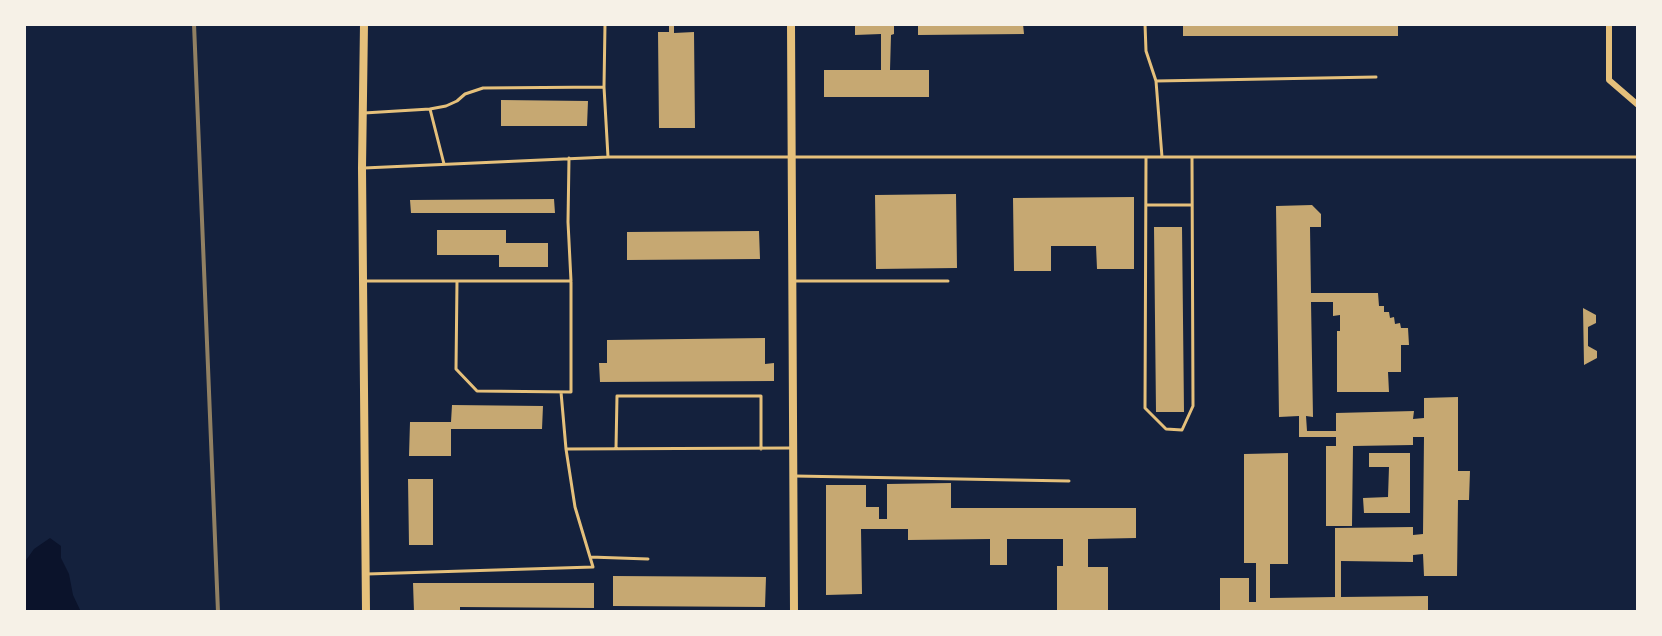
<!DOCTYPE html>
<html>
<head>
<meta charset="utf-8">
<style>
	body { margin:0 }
	#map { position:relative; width:1662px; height:636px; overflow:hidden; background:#14213d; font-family:"Nunito Sans",sans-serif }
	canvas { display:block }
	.frame { position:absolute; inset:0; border:26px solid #f6f1e7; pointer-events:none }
</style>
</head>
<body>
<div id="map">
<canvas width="1662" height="636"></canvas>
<div class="frame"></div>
</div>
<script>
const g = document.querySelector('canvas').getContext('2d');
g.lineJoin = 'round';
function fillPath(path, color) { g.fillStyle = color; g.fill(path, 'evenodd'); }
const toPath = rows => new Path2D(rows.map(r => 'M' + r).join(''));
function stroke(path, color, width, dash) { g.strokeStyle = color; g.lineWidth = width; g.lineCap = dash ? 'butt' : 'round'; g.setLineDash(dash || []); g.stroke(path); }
fillPath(toPath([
	[50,538,61,546,61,558,69,574,73,595,81,612,24,612,24,563,34,549]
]), '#0b132b');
fillPath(toPath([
	[669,24,674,24,674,33,694,32,695,128,659,128,658,32,669,32],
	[855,24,894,24,894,34,891,35,890,70,929,70,929,97,824,97,824,70,881,70,881,34,855,35],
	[918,24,1023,24,1024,34,918,35],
	[1183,24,1398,24,1398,36,1183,36],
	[501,100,588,101,587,126,501,126],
	[956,194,957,268,876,269,875,195],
	[1134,197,1134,269,1097,269,1096,246,1051,246,1051,271,1014,271,1013,198],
	[554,199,555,213,411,213,410,200],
	[1312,205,1321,214,1321,227,1310,227,1311,293,1378,293,1379,306,1384,306,1384,312,1389,312,1390,318,1394,317,1395,324,1400,323,1401,328,1408,328,1409,345,1401,345,1401,372,1388,372,1389,392,1337,392,1337,331,1340,331,1340,315,1333,316,1333,302,1311,302,1313,417,1306,416,1307,431,1336,431,1336,413,1414,411,1413,419,1424,418,1424,398,1458,397,1458,471,1470,471,1469,500,1458,500,1457,576,1424,576,1423,554,1413,555,1413,562,1341,561,1341,597,1428,596,1428,612,1220,612,1220,578,1249,578,1249,602,1256,602,1256,563,1244,563,1244,454,1288,453,1288,564,1270,564,1270,598,1335,597,1335,528,1413,527,1413,535,1423,534,1424,437,1413,437,1413,445,1353,446,1352,526,1326,526,1326,446,1336,446,1336,437,1299,437,1299,416,1279,417,1276,206],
	[1154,227,1182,227,1184,412,1156,412],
	[437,230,506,230,506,243,548,243,548,267,499,267,499,255,437,255],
	[759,231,760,259,627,260,627,232],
	[1583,308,1596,315,1596,323,1588,327,1588,346,1597,351,1597,358,1584,365],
	[765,338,765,364,774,363,774,381,600,382,599,363,607,363,607,340],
	[452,405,543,406,542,429,451,429,451,456,409,456,410,422,451,422],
	[1369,453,1410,453,1410,513,1364,513,1363,498,1388,497,1389,467,1369,467],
	[408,479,433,479,433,545,409,545],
	[951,483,951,508,1136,508,1136,538,1088,539,1088,567,1108,567,1108,612,1057,612,1057,566,1063,566,1063,539,1007,539,1007,565,990,565,990,539,908,540,908,529,861,529,862,594,826,595,826,485,866,485,866,507,879,507,879,519,887,519,887,484],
	[613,576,766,577,765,607,613,606],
	[413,583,594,583,594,608,460,607,460,612,414,612]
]), '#c6a872');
stroke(toPath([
	[1145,24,1146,51,1156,81,1162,157],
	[1156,81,1376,77],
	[604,87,605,24],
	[430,109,444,164],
	[364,113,430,109,446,106,457,101,465,94,483,88,604,87,608,157],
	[1146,157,1145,408,1166,429,1182,430,1193,406,1192,158],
	[364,168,608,157,1638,157],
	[1146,205,1192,205],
	[366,281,571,281,568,222,569,158],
	[457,281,456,369,477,391,571,392,571,282],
	[794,281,948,281],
	[616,448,617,396,761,396,761,449],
	[566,449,791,448],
	[795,476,1069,481],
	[590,557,648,559],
	[367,574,593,567,575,507,566,449,561,392]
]), '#e5c07b', 3);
stroke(toPath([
	[1609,24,1609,80,1638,105]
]), '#e5c07b', 6);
stroke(toPath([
	[791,24,794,612]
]), '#e5c07b', 8);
stroke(toPath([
	[364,24,362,168,366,612]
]), '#e5c07b', 8);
stroke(toPath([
	[194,24,218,612]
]), '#918062', 4);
</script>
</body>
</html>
